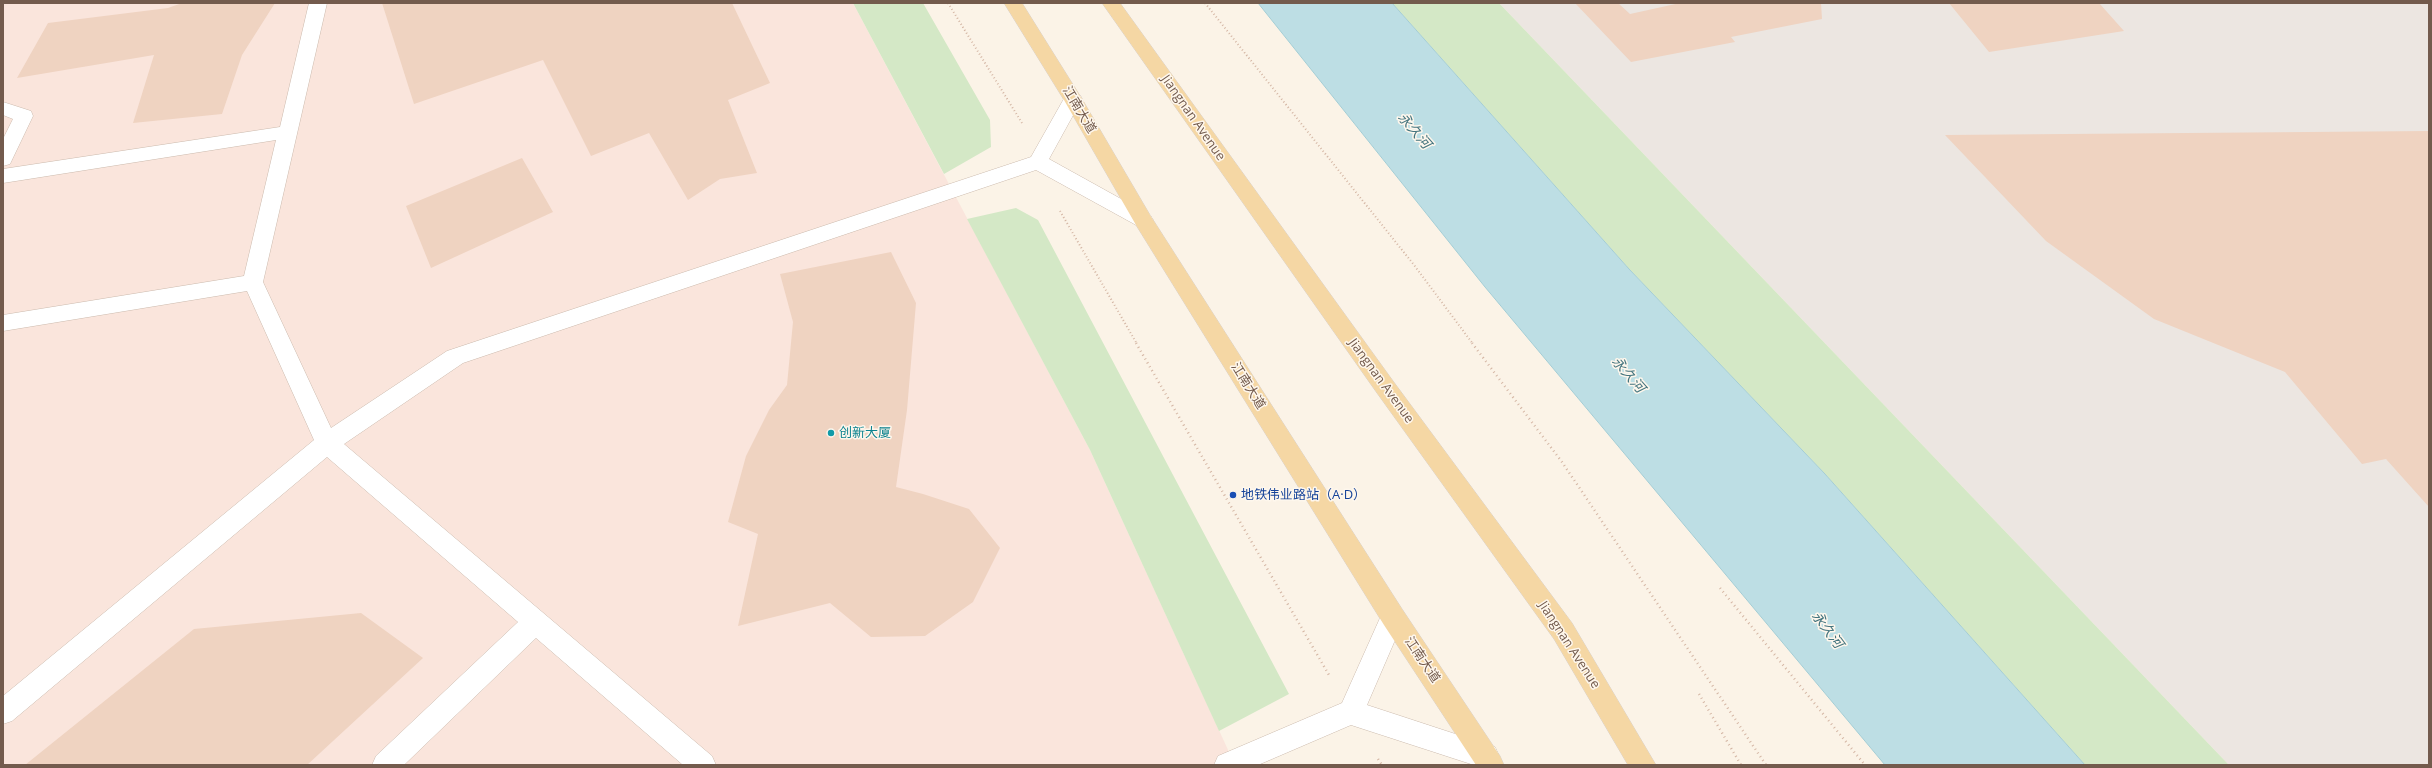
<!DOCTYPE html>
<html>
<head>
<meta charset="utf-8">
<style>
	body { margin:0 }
	#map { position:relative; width:2432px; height:768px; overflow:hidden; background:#fbf3e7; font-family:"Open Sans",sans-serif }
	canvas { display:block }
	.frame { position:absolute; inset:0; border:4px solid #735b4d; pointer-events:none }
</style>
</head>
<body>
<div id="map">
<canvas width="2432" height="768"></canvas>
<div class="frame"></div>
</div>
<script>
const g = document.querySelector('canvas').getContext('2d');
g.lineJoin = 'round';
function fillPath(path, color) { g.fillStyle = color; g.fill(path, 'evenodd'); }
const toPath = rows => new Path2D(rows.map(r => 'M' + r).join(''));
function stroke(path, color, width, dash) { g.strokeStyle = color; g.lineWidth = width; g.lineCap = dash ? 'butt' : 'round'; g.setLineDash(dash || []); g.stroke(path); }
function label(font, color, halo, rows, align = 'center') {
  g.font = font + ' "Open Sans","Noto Sans SC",sans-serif'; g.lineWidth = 3; g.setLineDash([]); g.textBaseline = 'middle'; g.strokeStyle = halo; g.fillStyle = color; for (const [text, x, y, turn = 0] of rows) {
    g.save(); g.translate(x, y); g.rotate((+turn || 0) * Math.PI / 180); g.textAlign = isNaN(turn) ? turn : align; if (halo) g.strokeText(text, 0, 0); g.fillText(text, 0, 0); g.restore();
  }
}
fillPath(toPath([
	[3,3,853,3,1090,450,1235,765,3,765]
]), '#fae5dc');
fillPath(toPath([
	[1499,3,2429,3,2429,765,2229,765]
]), '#ece6e1');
fillPath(toPath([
	[853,3,923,3,990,120,991,147,944,174],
	[1392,3,1499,3,2229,765,2085,765,1825,474,1629,269],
	[1016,208,1038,220,1289,694,1219,731,1090,450,967,219]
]), '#d4e8c6');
const water = toPath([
	[1258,3,1392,3,1629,269,1825,474,2085,765,1885,765,1485,287,1258,3]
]);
fillPath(water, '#bddee4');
stroke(water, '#a4cdd5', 1);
fillPath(toPath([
	[182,3,275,3,242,55,222,114,133,123,154,55,17,78,48,23,168,8],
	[382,3,732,3,770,83,728,100,757,173,720,179,688,200,649,133,591,156,543,60,414,104],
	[1575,3,1618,3,1630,14,1680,3,1821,3,1822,19,1731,37,1735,42,1631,62],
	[1949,3,2099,3,2124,31,1989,52],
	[2429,131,2429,507,2386,459,2362,464,2285,372,2154,319,2046,241,1945,135],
	[522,158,553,212,431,268,406,206],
	[891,252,916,303,907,410,896,487,923,494,969,509,1000,548,973,602,925,636,871,637,830,603,738,626,758,534,728,522,746,456,769,410,787,385,793,322,780,274],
	[361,613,423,658,307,765,25,765,194,629]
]), '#efd3c1');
const minor = toPath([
	[309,3,327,3,263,282,331,428,447,351,1031,157,1066,95,1073,93,1080,95,1082,99,1049,159,1150,215,1153,220,1150,225,1143,227,1136,225,1036,170,463,363,344,444,712,756,716,765,683,765,536,638,404,765,372,765,376,756,518,622,327,457,12,721,3,724,3,696,314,440,247,291,3,331,3,315,244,276,276,140,3,183,3,169,280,127,309,3],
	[3,102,31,111,33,116,10,164,3,166,3,139,13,119,3,115,3,102],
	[1393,606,1402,609,1405,617,1367,705,1495,747,1499,756,1495,765,1474,765,1351,725,1258,765,1214,765,1218,756,1342,703,1384,609,1393,606]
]);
const major = toPath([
	[1004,3,1022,3,1082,99,1150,215,1402,609,1500,756,1504,765,1476,765,1384,625,1136,225,1064,100,1004,3],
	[1102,3,1120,3,1393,381,1572,623,1656,765,1628,765,1554,639,1377,393,1102,3]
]);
stroke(minor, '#ccbbae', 1);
stroke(major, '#d8d1cd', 1);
stroke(toPath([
	[948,3,1022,123],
	[1205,3,1414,265,1473,344],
	[1060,211,1137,344]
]), '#d4b6a4', 2, [1, 2.5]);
stroke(toPath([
	[1136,343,1329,675],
	[1472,343,1562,462,1766,765],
	[1720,588,1865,765],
	[1699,694,1741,765],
	[1378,759,1382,765]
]), '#d4b6a4', 2.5, [1, 3.5]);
fillPath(minor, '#fff');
fillPath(major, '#f5d7a4');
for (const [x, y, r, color] of [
	[831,433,4,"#0f9aa8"],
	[1233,495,4,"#1a4fb4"]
]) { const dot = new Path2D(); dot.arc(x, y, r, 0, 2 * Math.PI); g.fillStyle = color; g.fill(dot); stroke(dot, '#fef7ed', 1.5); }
label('13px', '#735b4d', '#fef7ed', [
	["江南大道",1079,110,59],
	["Jiangnan Avenue",1193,118,55],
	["Jiangnan Avenue",1381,381,54],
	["江南大道",1248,386,58],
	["Jiangnan Avenue",1569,645,57],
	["江南大道",1422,660,56]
]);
label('13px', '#0d838f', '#fef7ed', [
	["创新大厦",839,433]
], 'left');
label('13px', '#164399', '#fef7ed', [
	["地铁伟业路站（A·D）",1241,495]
], 'left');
label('italic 14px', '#45757f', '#fef7ed', [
	["永久河",1414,131,49],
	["永久河",1628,375,49],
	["永久河",1827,630,53]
]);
</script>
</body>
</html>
